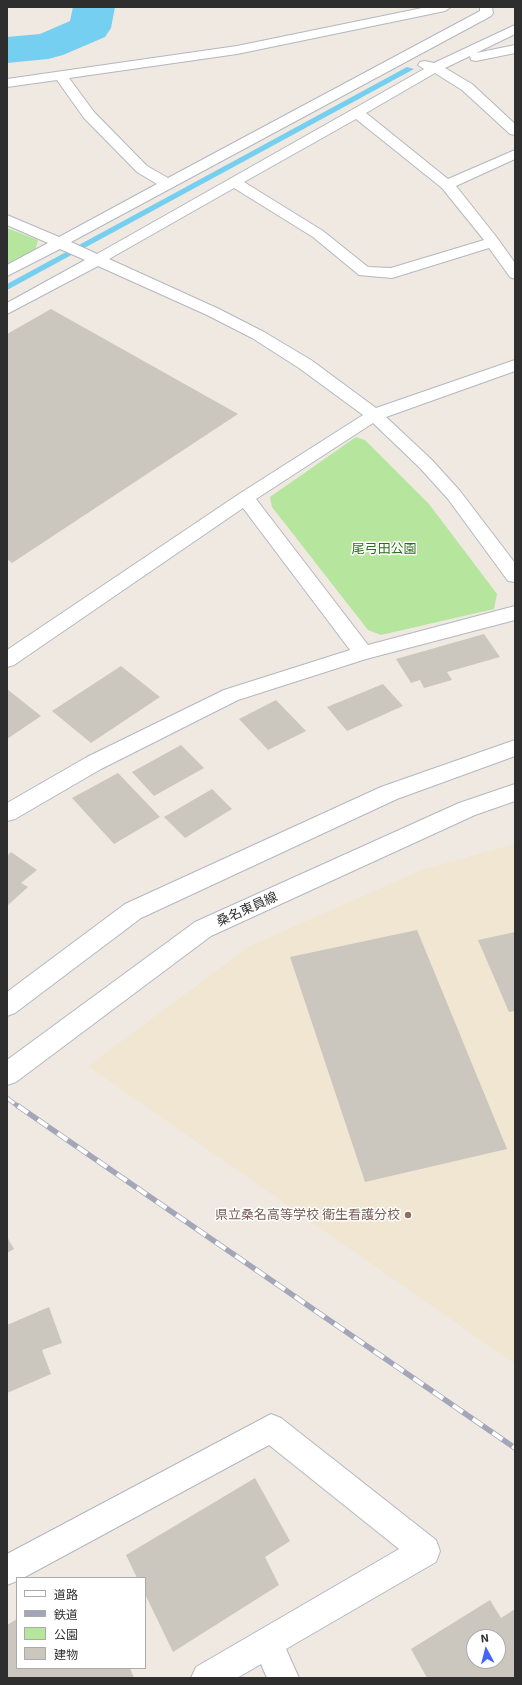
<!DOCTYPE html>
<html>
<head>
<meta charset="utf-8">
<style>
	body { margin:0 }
	#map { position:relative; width:522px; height:1685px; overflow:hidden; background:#efe9e1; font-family:"Exo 2","Noto Sans JP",sans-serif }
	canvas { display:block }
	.frame { position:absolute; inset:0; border:8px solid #2e2e2e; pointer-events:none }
	.legend { position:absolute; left:16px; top:1577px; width:130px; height:92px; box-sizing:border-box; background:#fff; border:1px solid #ababab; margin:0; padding:5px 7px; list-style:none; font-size:12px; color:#2e2e2e }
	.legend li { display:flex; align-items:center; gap:8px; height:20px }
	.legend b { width:20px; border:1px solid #ababab }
	.north { position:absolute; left:466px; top:1629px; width:40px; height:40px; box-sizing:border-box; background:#fff; border:1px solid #ababab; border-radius:50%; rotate:353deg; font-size:11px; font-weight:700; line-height:16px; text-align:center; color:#2e2e2e }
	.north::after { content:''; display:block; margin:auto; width:14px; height:18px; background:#4264fb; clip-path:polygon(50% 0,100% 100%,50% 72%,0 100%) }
</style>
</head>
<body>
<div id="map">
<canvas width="522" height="1685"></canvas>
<div class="frame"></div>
<ul class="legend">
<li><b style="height:5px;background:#fff"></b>道路</li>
<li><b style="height:5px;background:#a3a6b8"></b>鉄道</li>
<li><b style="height:11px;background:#b6e59e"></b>公園</li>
<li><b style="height:11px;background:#cbc7bf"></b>建物</li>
</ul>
<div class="north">N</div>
</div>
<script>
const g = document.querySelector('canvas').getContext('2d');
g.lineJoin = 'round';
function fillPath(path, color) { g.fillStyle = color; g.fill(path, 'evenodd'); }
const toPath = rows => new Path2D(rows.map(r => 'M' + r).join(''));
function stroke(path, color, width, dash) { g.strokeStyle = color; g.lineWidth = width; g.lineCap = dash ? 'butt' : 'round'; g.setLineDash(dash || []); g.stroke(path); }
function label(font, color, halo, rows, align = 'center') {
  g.font = font + ' "Exo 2","Noto Sans JP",sans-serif'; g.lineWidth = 3; g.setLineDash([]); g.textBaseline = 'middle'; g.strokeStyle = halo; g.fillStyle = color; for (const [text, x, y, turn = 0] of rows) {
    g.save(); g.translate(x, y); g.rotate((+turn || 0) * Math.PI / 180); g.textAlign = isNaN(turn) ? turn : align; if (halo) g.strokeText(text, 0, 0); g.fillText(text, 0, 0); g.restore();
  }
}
fillPath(toPath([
	[515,844,515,1364,88,1066,250,946,424,869]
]), '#f0e6d1');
fillPath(toPath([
	[7,228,38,240,35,251,7,267],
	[356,437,365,440,429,504,497,594,494,609,381,635,368,630,272,507,270,497]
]), '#b6e59e');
fillPath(toPath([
	[407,67,414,69,7,290,7,284,407,67]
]), '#75cff0');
fillPath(toPath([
	[73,7,115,7,111,28,105,37,63,55,48,59,7,63,7,37,40,34,70,21,73,7]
]), '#75cff0');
fillPath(toPath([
	[51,309,238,414,12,563,7,559,7,334],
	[484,634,500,657,447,672,452,680,424,688,420,680,411,683,396,659],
	[121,666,160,697,91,743,52,711],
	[383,684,403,706,347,731,327,707],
	[7,689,41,716,7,739],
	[276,700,306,731,268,750,239,719],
	[181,745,204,768,154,796,132,772],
	[118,773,160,817,114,844,72,798],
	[212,789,232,809,185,838,164,817],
	[11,852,37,870,21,883,28,887,7,906,7,856],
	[417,930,507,1149,365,1182,290,957],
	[515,932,515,1011,509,1012,478,940],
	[7,1237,14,1249,7,1253],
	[49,1307,62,1343,42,1350,51,1374,7,1393,7,1325],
	[255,1478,290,1541,265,1557,279,1585,173,1652,145,1594,145,1578,137,1578,126,1555],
	[490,1600,501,1618,515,1609,515,1678,427,1678,411,1649],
	[474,1637,498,1637,498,1661,474,1661],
	[17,1619,17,1668,130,1668,134,1678,7,1678,7,1625]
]), '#cbc7bf');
const minor = toPath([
	[427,7,451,7,445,11,237,54,69,78,94,112,147,166,168,178,480,11,480,7,492,7,493,13,491,16,71,242,97,254,424,69,418,65,420,62,425,61,434,63,515,25,515,34,476,53,515,45,515,53,476,61,471,60,470,56,445,68,472,84,515,124,515,135,510,134,462,90,435,73,366,113,448,179,515,150,515,159,456,186,498,239,515,263,515,279,510,277,489,248,392,278,359,275,313,237,234,188,109,259,219,309,264,332,311,360,376,408,515,360,515,371,386,417,432,460,460,491,515,563,515,582,508,581,448,499,420,468,373,423,256,499,368,645,515,606,515,620,366,659,238,700,101,769,15,819,7,821,7,803,87,757,224,690,350,650,243,508,14,665,7,667,7,650,239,494,363,415,299,368,252,338,207,315,98,266,7,314,7,303,85,260,60,249,7,276,7,265,48,243,7,225,7,215,59,237,157,184,137,172,84,118,57,80,7,87,7,79,237,46,427,7],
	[356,119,442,188,484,240,391,268,368,267,323,231,244,182,356,119],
	[271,1414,281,1418,436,1540,440,1551,436,1562,286,1649,299,1678,267,1678,261,1664,237,1678,191,1678,196,1667,399,1549,269,1445,23,1578,17,1578,17,1581,7,1585,7,1554,271,1414]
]);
const secondary = toPath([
	[515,740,515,756,397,799,141,918,15,1013,7,1016,7,992,125,904,381,787,515,740],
	[515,784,515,801,475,815,211,936,16,1082,7,1085,7,1060,195,922,459,803,515,784]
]);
stroke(minor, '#b4b7c1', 2);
stroke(secondary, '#b4b7c1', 2);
fillPath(minor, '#fff');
fillPath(secondary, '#fff');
const railFar1 = toPath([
	[7,1098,19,1107]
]);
const rail = toPath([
	[18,1106,515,1448]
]);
stroke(railFar1, '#a3a6b8', 4.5);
stroke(rail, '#a3a6b8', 5.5);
stroke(railFar1, '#fff', 3, [9]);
stroke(rail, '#fff', 4, [12]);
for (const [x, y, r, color] of [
	[408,1215,4,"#8d6e63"]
]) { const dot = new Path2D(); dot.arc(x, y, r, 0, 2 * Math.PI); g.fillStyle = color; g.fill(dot); stroke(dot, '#fff', 1.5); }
label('13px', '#2c6e1b', '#fff', [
	["尾弓田公園",384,549]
]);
label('13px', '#2e2e2e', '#fff', [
	["桑名東員線",247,909,-24]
]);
label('13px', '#785e54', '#fff', [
	["県立桑名高等学校 衛生看護分校",400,1215]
], 'right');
</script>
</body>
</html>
